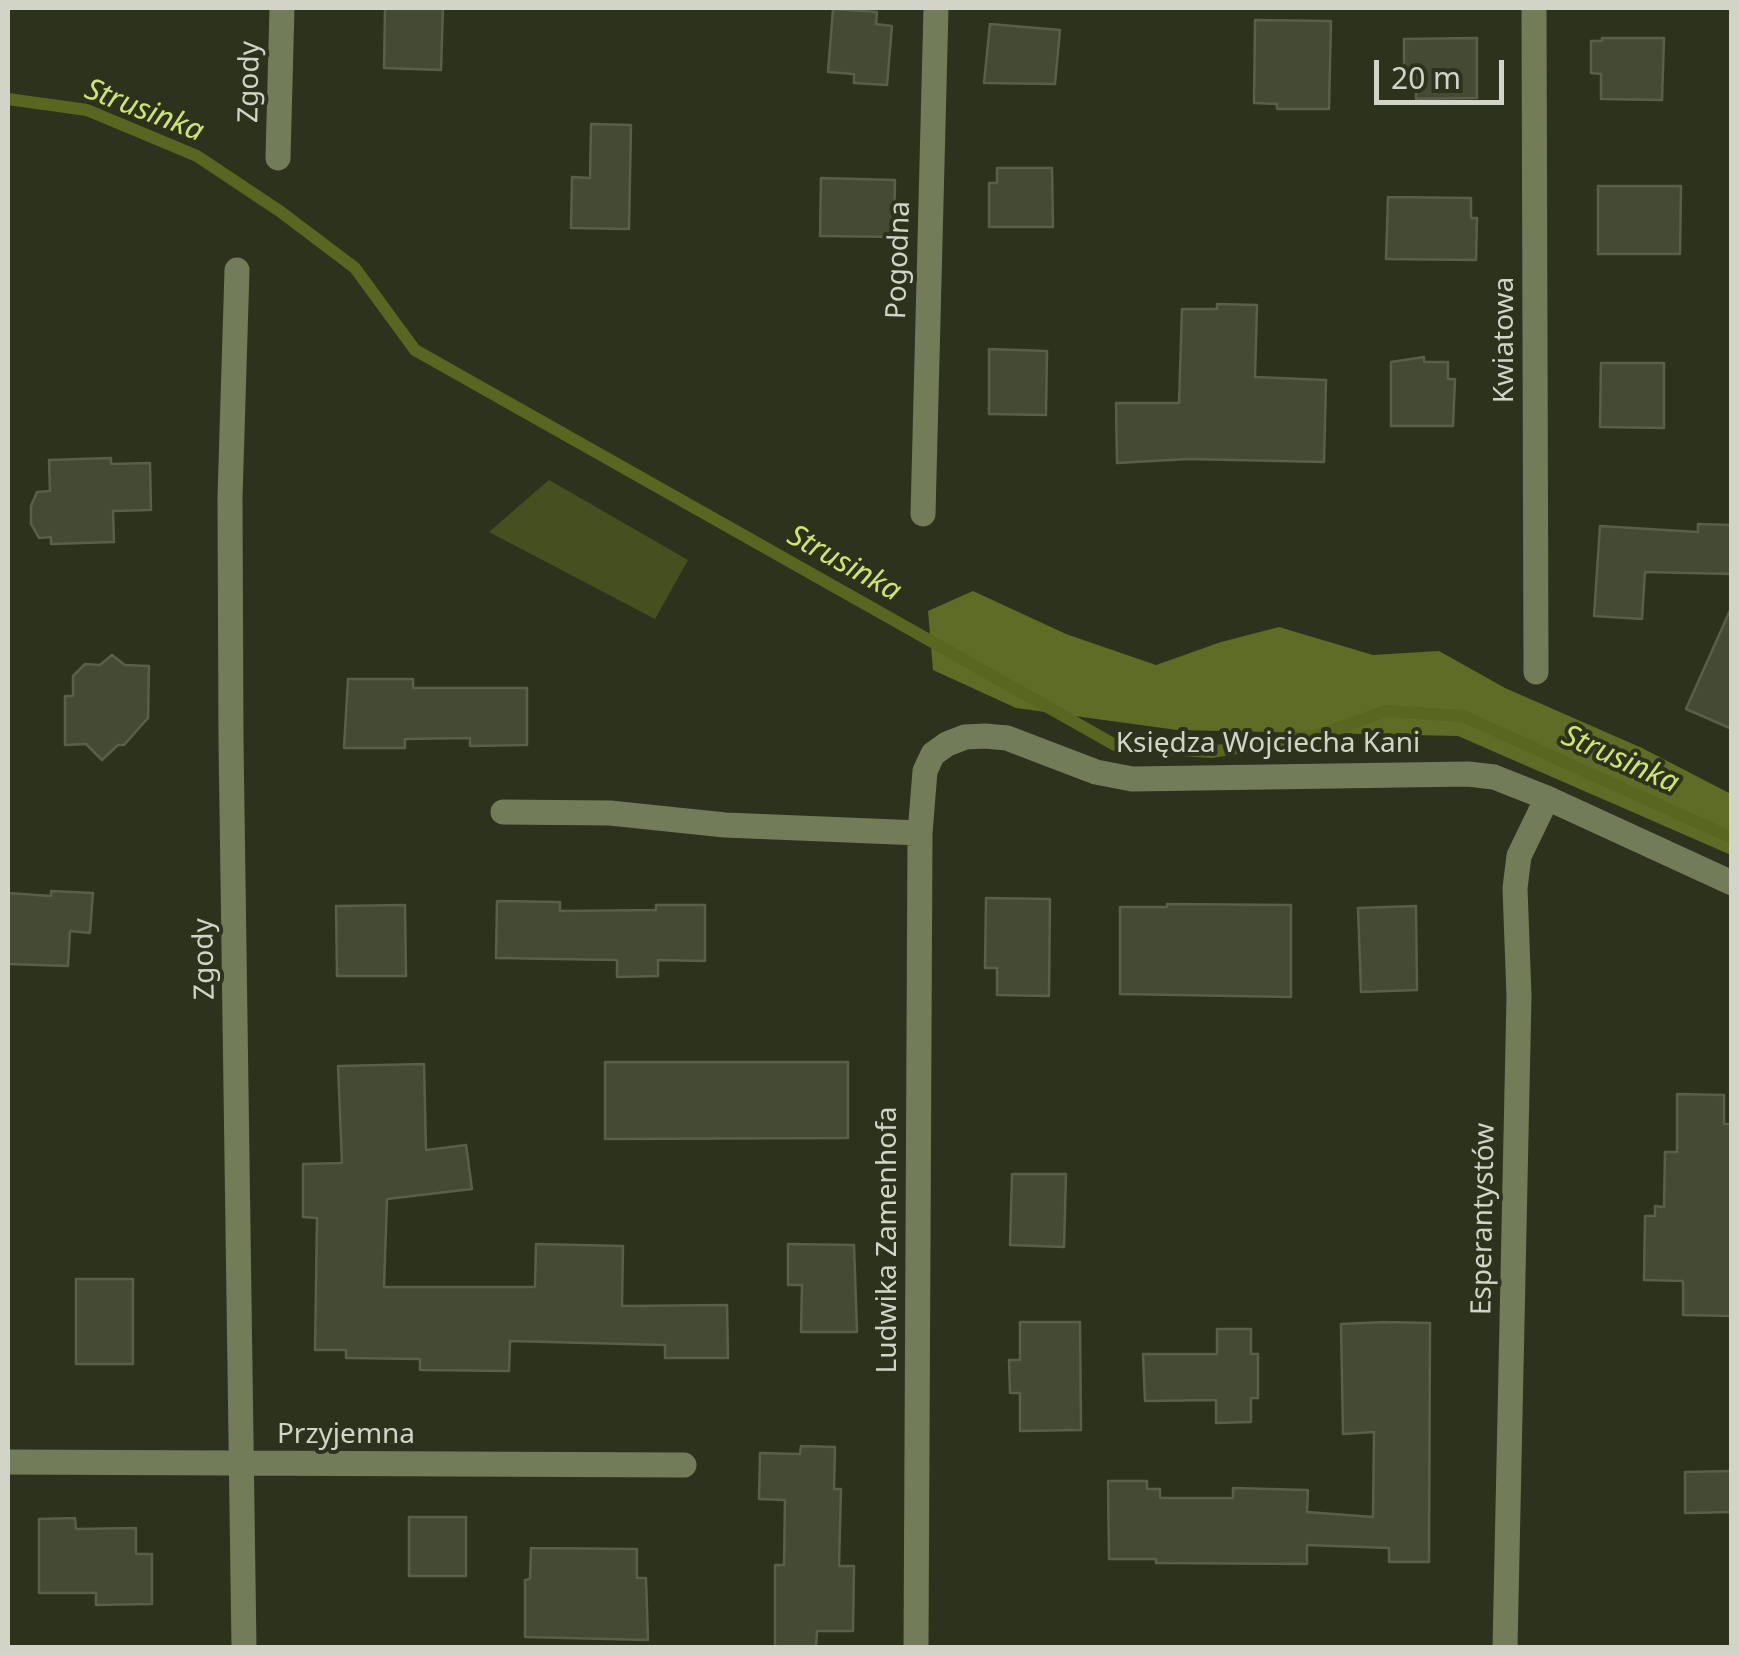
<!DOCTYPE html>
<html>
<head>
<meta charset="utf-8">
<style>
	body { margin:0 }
	#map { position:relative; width:1739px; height:1655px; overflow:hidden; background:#2d321d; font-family:"Noto Sans",sans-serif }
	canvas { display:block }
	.frame { position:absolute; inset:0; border:10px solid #d1d4c7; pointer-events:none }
	.scale { position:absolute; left:1374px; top:60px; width:130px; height:45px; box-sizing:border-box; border:5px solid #d1d4c7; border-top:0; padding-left:12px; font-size:30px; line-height:35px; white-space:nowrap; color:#d1d4c7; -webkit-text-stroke:8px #2d321d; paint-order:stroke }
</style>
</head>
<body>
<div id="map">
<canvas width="1739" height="1655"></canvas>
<div class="frame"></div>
<div class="scale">20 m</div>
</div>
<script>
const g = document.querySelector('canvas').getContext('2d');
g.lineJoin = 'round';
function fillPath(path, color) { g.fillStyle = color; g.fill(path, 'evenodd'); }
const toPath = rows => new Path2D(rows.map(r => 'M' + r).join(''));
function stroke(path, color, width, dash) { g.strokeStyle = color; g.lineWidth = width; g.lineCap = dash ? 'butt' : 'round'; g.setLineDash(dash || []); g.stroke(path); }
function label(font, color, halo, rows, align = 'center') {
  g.font = font + ' "Noto Sans",sans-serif'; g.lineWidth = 8; g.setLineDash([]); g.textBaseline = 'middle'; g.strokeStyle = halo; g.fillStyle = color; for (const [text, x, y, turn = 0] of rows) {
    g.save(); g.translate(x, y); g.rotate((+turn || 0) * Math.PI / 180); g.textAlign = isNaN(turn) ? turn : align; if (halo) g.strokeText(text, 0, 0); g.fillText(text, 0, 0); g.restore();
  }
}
fillPath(toPath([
	[549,480,688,560,655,619,489,532]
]), '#46501e');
fillPath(toPath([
	[973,591,1066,634,1156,665,1221,642,1279,627,1373,655,1439,651,1505,688,1642,748,1731,794,1731,855,1458,736,1177,730,1016,708,933,670,928,611]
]), '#5e6c25');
stroke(toPath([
	[8,99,87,110,197,156,281,212,355,268,415,350,1115,745,1211,752,1320,735,1386,711,1463,716,1732,838]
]), '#59661f', 12);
const building = toPath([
	[385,8,443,8,441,70,384,68,385,8],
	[833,9,877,12,876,24,892,26,887,85,854,83,854,74,828,72,833,9],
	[1255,20,1331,21,1329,109,1277,109,1277,104,1254,103,1255,20],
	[990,24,1060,30,1055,84,984,83,990,24],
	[1477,38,1477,98,1416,99,1416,72,1404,73,1404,39,1477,38],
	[1602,38,1664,38,1662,100,1601,99,1601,74,1591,73,1591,41,1602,41,1602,38],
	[591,124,631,125,629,229,571,228,572,177,590,178,591,124],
	[997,168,1052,168,1053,227,989,227,989,183,997,183,997,168],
	[821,178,895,180,894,237,820,236,821,178],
	[1598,186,1681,186,1680,254,1598,254,1598,186],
	[1388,197,1471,198,1471,218,1477,218,1476,260,1386,259,1388,197],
	[1217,304,1257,305,1255,377,1326,380,1324,462,1188,459,1117,463,1116,403,1179,403,1182,309,1217,309,1217,304],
	[989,349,1047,351,1046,415,989,414,989,349],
	[1424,357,1424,362,1448,362,1448,379,1455,379,1453,426,1391,426,1391,362,1424,357],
	[1601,363,1664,363,1664,428,1600,427,1601,363],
	[111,458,111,464,150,463,151,510,113,511,114,542,51,544,51,537,39,538,31,524,31,506,37,492,50,491,49,460,111,458],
	[1698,524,1732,525,1732,574,1645,572,1642,619,1594,616,1600,526,1698,532,1698,524],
	[1732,606,1732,729,1686,709,1732,606],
	[112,655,125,665,149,666,148,718,124,745,118,745,102,760,86,744,65,745,65,696,73,696,73,676,85,664,100,665,112,655],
	[348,679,413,679,413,688,527,688,527,745,470,746,470,738,405,739,405,748,344,748,348,679],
	[51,891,93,893,90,933,70,931,68,966,8,964,8,893,51,896,51,891],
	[986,898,1050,899,1049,996,997,995,997,968,985,968,986,898],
	[497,901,560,902,560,911,656,910,656,905,705,905,705,961,658,960,658,976,617,977,617,960,496,958,497,901],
	[1167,904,1291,905,1291,997,1120,994,1120,907,1167,907,1167,904],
	[405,905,406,976,337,976,336,906,405,905],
	[1416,906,1417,990,1361,992,1358,908,1416,906],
	[605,1062,848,1062,848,1138,605,1139,605,1062],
	[424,1064,426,1150,466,1145,472,1189,387,1199,384,1287,535,1287,536,1244,623,1246,622,1306,727,1305,728,1358,665,1358,665,1345,510,1341,509,1371,420,1370,420,1359,346,1358,346,1350,315,1350,317,1218,303,1217,303,1164,342,1163,338,1066,424,1064],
	[1677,1094,1724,1095,1724,1124,1732,1124,1732,1316,1683,1315,1683,1281,1644,1280,1645,1216,1655,1216,1655,1206,1664,1207,1665,1152,1677,1152,1677,1094],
	[1012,1174,1066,1174,1064,1247,1010,1245,1012,1174],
	[788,1244,854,1245,857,1332,801,1332,802,1285,788,1285,788,1244],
	[76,1279,133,1279,133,1364,76,1364,76,1279],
	[1020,1322,1080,1322,1081,1430,1020,1431,1020,1393,1010,1393,1009,1360,1020,1360,1020,1322],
	[1385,1322,1430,1323,1429,1562,1389,1562,1389,1548,1307,1545,1307,1564,1156,1563,1156,1559,1109,1559,1108,1481,1147,1481,1147,1489,1160,1489,1160,1498,1233,1498,1233,1488,1308,1490,1307,1512,1373,1517,1374,1432,1343,1434,1341,1324,1385,1322],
	[1217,1329,1251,1329,1251,1354,1258,1354,1258,1398,1251,1398,1251,1422,1216,1423,1216,1400,1145,1401,1143,1354,1217,1354,1217,1329],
	[801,1446,835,1447,834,1489,841,1489,839,1566,854,1566,853,1631,817,1631,816,1648,775,1648,775,1565,784,1565,785,1500,759,1499,760,1453,800,1454,801,1446],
	[1732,1471,1732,1512,1685,1513,1685,1472,1732,1471],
	[409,1517,466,1517,466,1576,409,1576,409,1517],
	[75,1518,76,1529,136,1528,136,1554,152,1554,152,1604,96,1605,96,1593,39,1593,39,1519,75,1518],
	[531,1548,637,1549,637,1578,646,1578,648,1640,525,1637,525,1580,530,1579,531,1548]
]);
fillPath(building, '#444a33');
stroke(building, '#595f48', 2.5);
stroke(toPath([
	[1534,8,1536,672],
	[278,158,282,8],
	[237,270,230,497,231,740,244,1648],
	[923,514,936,8],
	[503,812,610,813,725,825,920,833,925,771,933,754,947,744,965,737,985,736,1007,738,1096,772,1132,779,1468,774,1494,777,1547,798,1732,883],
	[8,1462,684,1465],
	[916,1648,920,833],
	[1505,1648,1519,996,1515,888,1519,856,1547,798]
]), '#737c58', 25);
label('28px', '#d1d4c7', '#2d321d', [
	["Zgody",250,82,-89],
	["Pogodna",899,260,-88],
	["Kwiatowa",1505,340,-90],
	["Księdza Wojciecha Kani",1268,744],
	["Zgody",205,959,-91],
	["Esperantystów",1484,1219,-89],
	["Ludwika Zamenhofa",888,1240,-90],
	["Przyjemna",346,1435]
]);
label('italic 30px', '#cde76d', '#2d321d', [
	["Strusinka",144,111,21],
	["Strusinka",844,564,29],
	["Strusinka",1620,760,24]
]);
</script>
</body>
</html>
